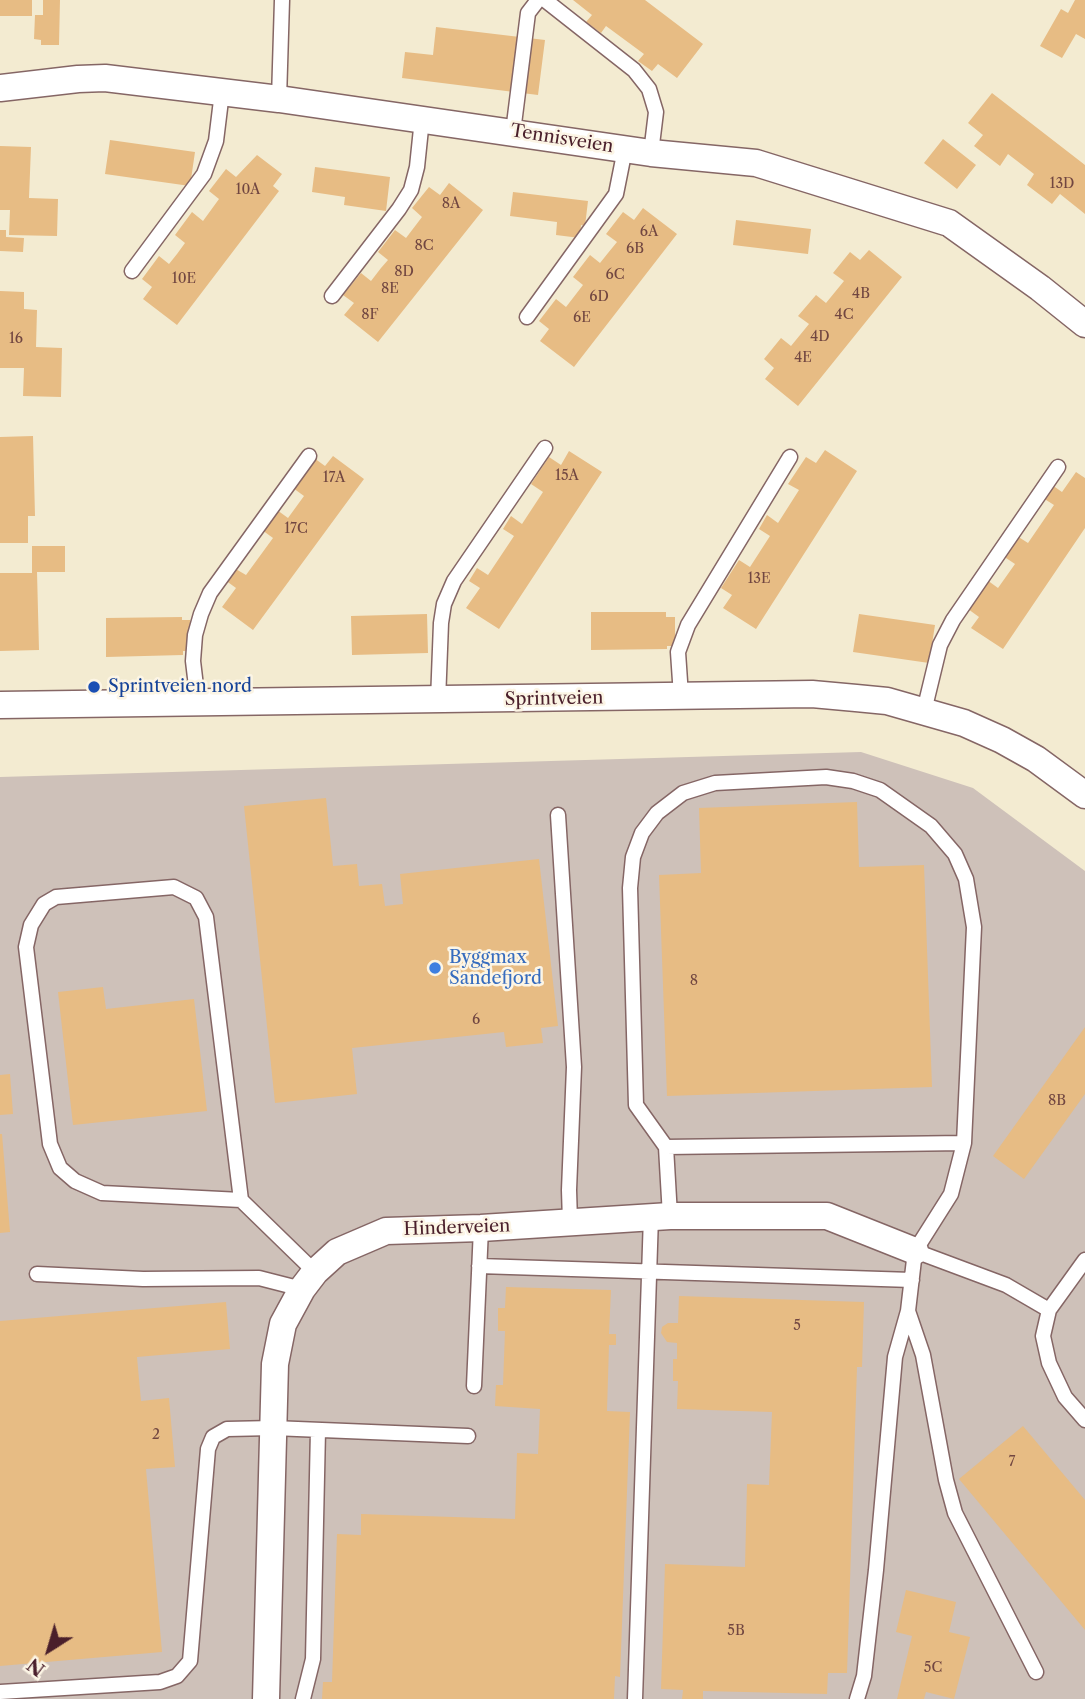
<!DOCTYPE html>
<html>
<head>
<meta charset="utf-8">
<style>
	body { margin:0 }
	#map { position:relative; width:1085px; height:1699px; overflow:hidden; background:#f3ebd1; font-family:"Libre Caslon Text",serif }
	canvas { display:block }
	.north { position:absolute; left:14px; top:1615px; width:70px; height:70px; -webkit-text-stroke:5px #fcf5e5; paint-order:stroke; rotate:217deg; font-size:19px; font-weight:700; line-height:28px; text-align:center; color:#4a1f2b }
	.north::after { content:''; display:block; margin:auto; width:24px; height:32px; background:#4a1f2b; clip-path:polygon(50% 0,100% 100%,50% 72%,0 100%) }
</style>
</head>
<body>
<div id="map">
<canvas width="1085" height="1699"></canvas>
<div class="north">N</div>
</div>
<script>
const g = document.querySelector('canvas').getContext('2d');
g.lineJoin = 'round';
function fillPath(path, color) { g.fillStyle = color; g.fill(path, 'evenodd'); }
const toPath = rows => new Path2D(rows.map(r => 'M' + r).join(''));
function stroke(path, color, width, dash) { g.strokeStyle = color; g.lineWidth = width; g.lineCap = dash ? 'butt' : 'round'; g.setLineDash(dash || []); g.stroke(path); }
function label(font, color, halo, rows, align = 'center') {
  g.font = font + ' "Libre Caslon Text",serif'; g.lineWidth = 5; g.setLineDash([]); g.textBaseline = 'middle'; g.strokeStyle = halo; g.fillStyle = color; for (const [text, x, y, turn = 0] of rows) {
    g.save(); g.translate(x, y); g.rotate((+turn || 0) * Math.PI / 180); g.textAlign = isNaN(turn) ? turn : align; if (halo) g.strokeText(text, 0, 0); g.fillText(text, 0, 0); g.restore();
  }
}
fillPath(toPath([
	[861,752,973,788,1085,871,1085,1699,0,1699,0,777]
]), '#cec1b9');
fillPath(toPath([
	[0,0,32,0,32,16,0,16],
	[43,0,60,0,59,45,41,45,41,40,34,39,35,15,43,15],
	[573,0,645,0,703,44,677,78,658,64,652,71,638,61,644,54,606,26,601,33,586,22,592,15],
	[1075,0,1085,0,1085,39,1076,34,1062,58,1040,46,1061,9,1068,13],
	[436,27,545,40,538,95,402,78,405,52,433,55],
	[992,93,1085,165,1085,214,1060,194,1052,204,1027,185,1034,174,1008,154,1000,166,974,146,983,135,968,123],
	[943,139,976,165,957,189,924,163],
	[110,140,195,152,190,186,105,174],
	[0,146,31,147,29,198,58,199,57,236,9,235,10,210,0,210],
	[257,155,282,174,273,186,279,191,177,325,143,299,152,287,142,279,159,256,169,264,177,254,185,243,175,235,192,212,203,221,219,199,209,191,226,169,236,177],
	[315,167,390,177,386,211,344,205,345,197,312,192],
	[449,183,483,210,378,342,344,315,354,303,343,295,361,273,371,281,381,268,388,260,378,252,395,230,406,238,422,217,412,208,429,187,440,195],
	[513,192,588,201,585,226,581,225,580,238,556,235,557,222,510,216],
	[643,208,677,234,574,367,540,341,549,329,539,321,556,299,566,307,583,285,573,277,590,255,600,263,608,253,617,242,606,234,623,212,634,220],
	[736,220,811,229,808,254,733,245],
	[0,230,6,230,6,237,24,238,23,252,0,251],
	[869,250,902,277,798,406,765,379,774,368,764,359,781,338,791,346,809,324,798,316,816,295,826,303,844,281,833,273,850,252,860,260],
	[0,291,24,292,24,309,37,310,36,347,62,348,61,397,23,396,24,368,0,368],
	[33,436,35,516,28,516,28,543,0,543,0,437],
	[825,450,857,471,756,629,723,608,732,595,721,588,739,560,750,567,770,536,759,529,767,515,778,523,799,490,788,484,806,457,816,463],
	[569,451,602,472,499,629,466,608,480,588,469,581,477,568,488,575,514,536,503,529,511,516,522,524,543,492,531,484,549,457,561,465],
	[333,456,364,479,253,630,222,607,236,588,225,580,234,568,246,575,273,538,262,530,277,510,288,518,304,496,293,488,314,458,325,466],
	[1076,472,1085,478,1085,528,1003,649,971,628,979,617,968,609,987,580,998,588,1015,564,1003,556,1017,536,1028,543,1054,505,1043,498,1052,485,1062,492],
	[32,546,65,546,65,572,37,572,39,650,0,651,0,573,32,573],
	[591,612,666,612,666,617,675,617,675,646,667,646,667,649,591,650],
	[427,614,428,653,352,655,351,616],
	[859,614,935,625,929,663,853,652],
	[182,617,182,620,190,620,191,651,183,651,183,655,106,657,106,618],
	[326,798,333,866,357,864,359,886,382,884,385,906,403,904,400,874,539,859,558,1026,541,1028,543,1043,506,1047,504,1032,352,1048,357,1094,275,1103,244,806],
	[857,802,859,867,924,865,932,1087,667,1096,659,875,701,873,699,808],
	[103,987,106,1009,194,999,207,1111,73,1125,58,992],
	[1085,1027,1085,1094,1024,1179,993,1156],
	[10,1074,13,1114,0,1115,0,1075],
	[0,1134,2,1134,10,1232,0,1233],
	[506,1287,611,1290,609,1334,616,1334,616,1345,609,1345,607,1411,630,1412,620,1677,615,1676,614,1699,322,1699,323,1682,332,1682,337,1534,361,1535,361,1514,515,1519,517,1453,538,1454,540,1409,495,1406,496,1385,503,1385,505,1331,498,1331,498,1308,505,1308],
	[679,1296,864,1302,862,1367,857,1367,847,1673,828,1673,827,1694,703,1691,703,1699,682,1699,683,1690,661,1689,665,1564,745,1567,747,1484,769,1485,772,1412,677,1409,678,1381,673,1381,673,1359,677,1359,677,1343,667,1342,661,1333,662,1327,668,1323,678,1323],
	[226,1302,230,1349,137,1357,141,1401,169,1398,175,1467,146,1469,162,1652,0,1666,0,1321],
	[1023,1426,1085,1500,1085,1630,959,1479],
	[906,1590,956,1602,949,1632,970,1637,954,1699,926,1692,924,1699,897,1699,912,1636,896,1632]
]), '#e7bc84');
const service = toPath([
	[545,0,634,70,649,89,656,112,651,153],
	[279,99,282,0],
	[513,132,528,13,538,0],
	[132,271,204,174,216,141,222,92],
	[332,296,399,209,411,190,417,167,422,119],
	[527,317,616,194,625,149],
	[681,696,678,652,688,625,790,457],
	[438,701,441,623,444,604,454,581,545,448],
	[198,703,193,661,195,635,201,614,210,593,309,456],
	[924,711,940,645,953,620,1058,467],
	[558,815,574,1067,569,1190,570,1222],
	[666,1147,964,1143],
	[241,1200,102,1193,75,1181,60,1168,50,1144,26,947,31,925,44,904,56,897,174,887,196,898,206,917,241,1200,315,1272],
	[670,1216,666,1147,636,1105,630,888,633,857,642,833,657,813,683,793,715,783,826,777,853,781,880,790,931,826,955,854,966,879,974,927,964,1143,951,1194,915,1251,908,1311,895,1357,876,1570,864,1676,857,1699],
	[915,1251,1006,1285,1049,1310],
	[1085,1260,1049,1310,1043,1336,1049,1363,1065,1397,1085,1420],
	[479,1266,912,1280],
	[37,1274,143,1279,259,1278,302,1289],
	[908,1311,923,1355,946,1480,955,1513,1036,1672],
	[474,1386,481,1228],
	[0,1692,160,1682,177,1676,190,1661,208,1449,213,1437,227,1429,273,1428,468,1436],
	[303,1699,313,1659,318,1430],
	[635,1699,651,1216]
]);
const minor = toPath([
	[0,88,78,79,105,78,279,99,651,153,756,163,949,223,1040,288,1085,324],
	[0,705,812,694,856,698,887,701,964,723,1002,740,1036,759,1085,795],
	[266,1699,275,1364,283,1324,302,1289,315,1272,337,1252,386,1231,481,1228,670,1216,827,1216,915,1251]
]);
stroke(service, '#856665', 17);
stroke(minor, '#856665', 29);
stroke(service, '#fff', 14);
stroke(minor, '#fff', 26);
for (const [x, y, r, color] of [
	[94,687,7,"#1a4fb4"],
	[435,968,7,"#3f7fe0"]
]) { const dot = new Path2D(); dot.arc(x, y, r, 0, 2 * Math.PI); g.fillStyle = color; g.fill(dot); stroke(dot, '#fcf5e5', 2.5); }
label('14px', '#714641', null, [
	["13D",1062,184],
	["10A",248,190],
	["8A",451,204],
	["6A",649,232],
	["8C",424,246],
	["6B",635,249],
	["8D",404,272],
	["6C",615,275],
	["10E",184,279],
	["8E",390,289],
	["4B",861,294],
	["6D",599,297],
	["8F",370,315],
	["4C",844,315],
	["6E",582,318],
	["4D",820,337],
	["16",16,339],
	["4E",803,358],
	["15A",567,476],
	["17A",334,478],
	["17C",296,529],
	["13E",759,579],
	["8",694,981],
	["6",476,1020],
	["8B",1057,1101],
	["5",797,1326],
	["2",156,1435],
	["7",1012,1462],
	["5B",736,1631],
	["5C",933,1668]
]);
label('18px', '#4a1f2b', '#fcf5e5', [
	["Tennisveien",562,139,9],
	["Sprintveien",554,699,-1],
	["Hinderveien",457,1228,-2]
]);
label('18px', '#164399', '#fcf5e5', [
	["Sprintveien nord",108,687]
], 'left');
label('18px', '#366cbe', '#fcf5e5', [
	["Byggmax",449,958],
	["Sandefjord",449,979]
], 'left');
</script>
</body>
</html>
